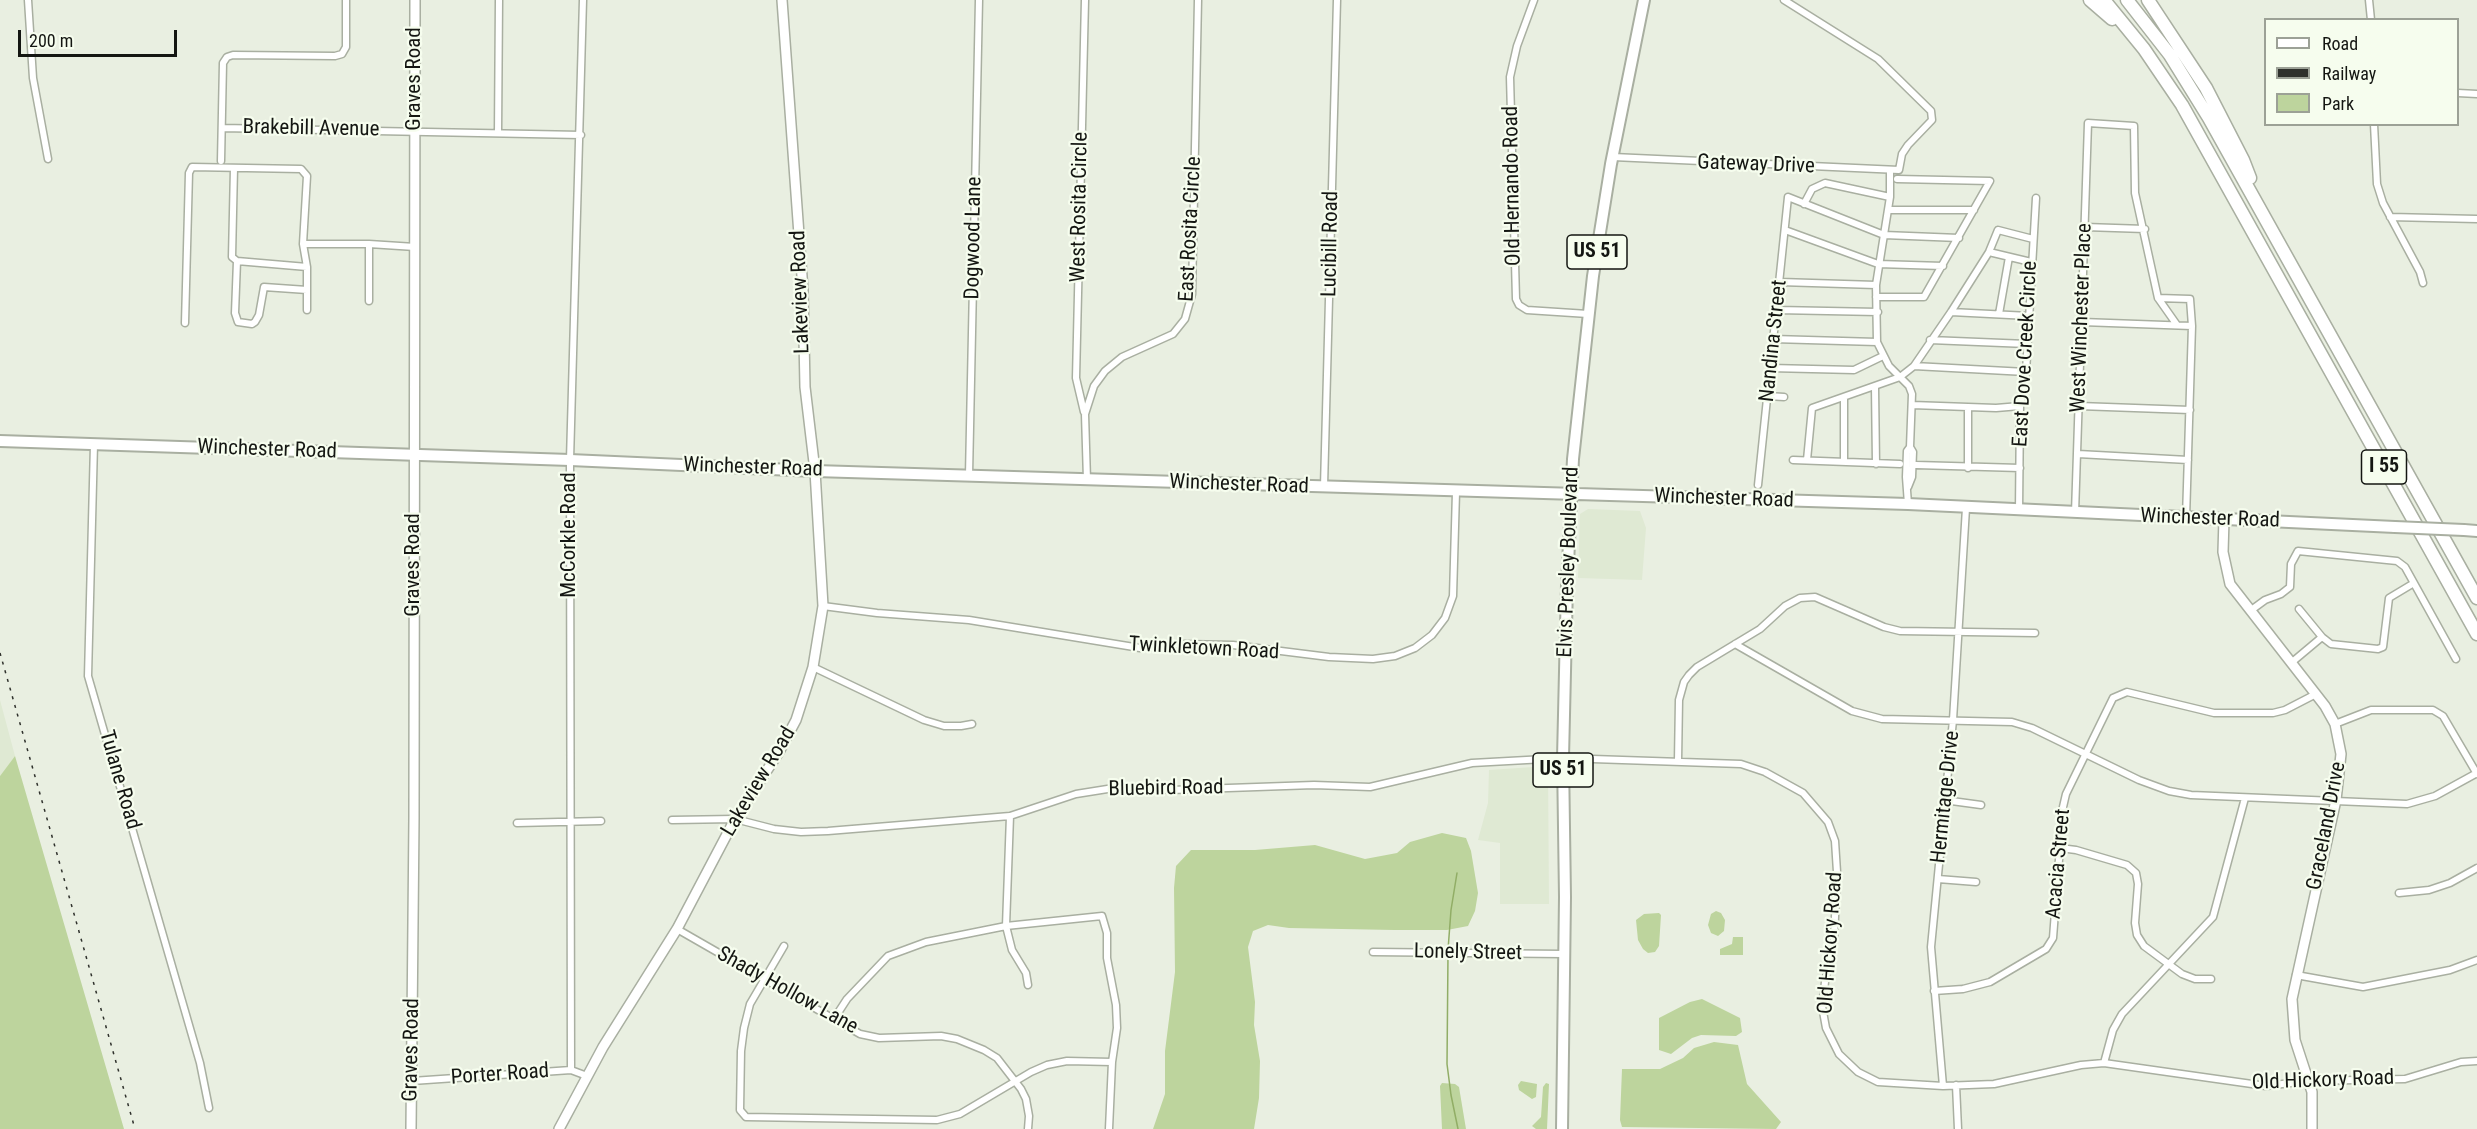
<!DOCTYPE html>
<html>
<head>
<meta charset="utf-8">
<style>
	body { margin:0 }
	#map { position:relative; width:2477px; height:1129px; overflow:hidden; background:#e9efe1; font-family:"Roboto Condensed",sans-serif }
	canvas { display:block }
	.legend { position:absolute; left:2264px; top:18px; width:195px; height:108px; box-sizing:border-box; background:#f6fdee; border:2px solid #9ca196; margin:0; padding:8px 10px; list-style:none; font-size:18px; color:#141612 }
	.legend li { display:flex; align-items:center; gap:12px; height:30px }
	.legend b { width:30px; border:2px solid #9ca196 }
	.scale { position:absolute; left:18px; top:30px; width:159px; height:27px; box-sizing:border-box; border:3px solid #141612; border-top:0; padding-left:8px; font-size:18px; line-height:21px; white-space:nowrap; color:#141612; -webkit-text-stroke:4px #f6fdee; paint-order:stroke }
</style>
</head>
<body>
<div id="map">
<canvas width="2477" height="1129"></canvas>
<ul class="legend">
<li><b style="height:8px;background:#fff"></b>Road</li>
<li><b style="height:8px;background:#2f312c"></b>Railway</li>
<li><b style="height:16px;background:#bdd49d"></b>Park</li>
</ul>
<div class="scale">200 m</div>
</div>
<script>
const g = document.querySelector('canvas').getContext('2d');
g.lineJoin = 'round';
function fillPath(path, color) { g.fillStyle = color; g.fill(path, 'evenodd'); }
const toPath = rows => new Path2D(rows.map(r => 'M' + r).join(''));
function stroke(path, color, width, dash) { g.strokeStyle = color; g.lineWidth = width; g.lineCap = dash ? 'butt' : 'round'; g.setLineDash(dash || []); g.stroke(path); }
function label(font, color, halo, rows, align = 'center') {
  g.font = font + ' "Roboto Condensed",sans-serif'; g.lineWidth = 4.5; g.setLineDash([]); g.textBaseline = 'middle'; g.strokeStyle = halo; g.fillStyle = color; for (const [text, x, y, turn = 0] of rows) {
    g.save(); g.translate(x, y); g.rotate((+turn || 0) * Math.PI / 180); g.textAlign = isNaN(turn) ? turn : align; if (halo) g.strokeText(text, 0, 0); g.fillText(text, 0, 0); g.restore();
  }
}
fillPath(toPath([
	[1588,509,1640,511,1646,528,1642,580,1578,578,1580,514],
	[0,700,15,756,0,776],
	[1548,766,1549,904,1500,904,1500,843,1478,840,1488,803,1489,770]
]), '#dfe9d3');
fillPath(toPath([
	[15,756,124,1129,0,1129,0,776],
	[1442,833,1466,838,1471,851,1478,893,1475,911,1468,926,1447,930,1394,930,1289,928,1268,925,1253,931,1248,947,1255,1002,1254,1025,1260,1061,1259,1098,1254,1129,1153,1129,1165,1094,1165,1051,1175,972,1174,888,1176,866,1191,850,1255,850,1315,845,1365,859,1397,853,1410,842],
	[1716,911,1721,913,1725,920,1724,931,1718,936,1711,933,1708,925,1711,914],
	[1659,913,1661,915,1659,946,1655,952,1648,953,1643,949,1638,940,1636,920,1644,914],
	[1733,937,1743,937,1743,955,1720,955,1720,949,1732,944],
	[1702,999,1740,1018,1742,1032,1736,1036,1701,1035,1692,1038,1671,1054,1659,1050,1659,1018,1690,1002],
	[1714,1042,1738,1045,1747,1084,1781,1122,1776,1129,1622,1127,1620,1120,1622,1069,1660,1069,1683,1058,1694,1048],
	[1521,1081,1537,1084,1536,1097,1532,1099,1519,1090,1518,1085],
	[1442,1083,1455,1084,1459,1087,1466,1129,1442,1129,1440,1086],
	[1546,1083,1549,1084,1547,1129,1536,1129,1532,1126,1541,1117,1543,1087]
]), '#bdd49d');
stroke(toPath([
	[1448,950,1451,910,1457,873],
	[1448,954,1447,1064,1451,1095,1458,1129]
]), '#91ad66', 1.5);
const street = toPath([
	[28,0,33,78,48,159],
	[1534,0,1517,46,1510,77,1516,299,1519,305,1527,310,1588,314],
	[2369,0,2371,20],
	[2458,93,2477,94],
	[2374,124,2377,184,2383,203,2420,272,2423,283],
	[222,128,581,135],
	[498,133,499,0],
	[1613,157,1899,170,1902,154,1908,145,1932,120,1931,111,1878,59,1784,0],
	[221,161,223,63,227,57,233,55,335,56,342,54,346,47,346,0],
	[234,168,232,257,237,261,235,313,238,322,252,324,255,322,259,315,264,287,307,290],
	[1890,170,1890,197,1876,285,1877,342,1889,366,1909,386,1912,394,1910,447,1907,451,1906,477,1908,504],
	[1804,204,1812,189,1825,183,1890,197],
	[1888,210,1974,210],
	[2390,217,2477,219],
	[2085,227,2145,229],
	[1785,230,1878,264,1943,266],
	[303,244,369,244,415,247],
	[369,244,369,301],
	[1989,252,2031,262],
	[237,261,307,267],
	[1780,282,1876,285],
	[1876,297,1924,297,1990,181,1897,179],
	[2158,298,2190,299,2192,326,2186,518],
	[1777,310,1878,312],
	[1951,312,2029,316],
	[1999,314,2009,257],
	[2082,322,2192,326],
	[185,323,189,173,192,167,301,169,307,176,303,244,307,267,307,310],
	[1773,339,1877,342],
	[1930,340,2027,344],
	[1914,366,2026,372],
	[1770,368,1854,370,1883,356],
	[1875,387,1876,464],
	[1768,396,1784,397],
	[1844,399,1844,462],
	[1912,405,1996,408,2020,406],
	[2079,406,2190,410],
	[1968,407,1968,468],
	[1084,412,1076,378,1085,0],
	[94,444,88,676,200,1063,209,1108],
	[2078,454,2188,460],
	[1793,460,1900,464],
	[1807,460,1812,408,1900,377,1914,366,1951,312,1989,252,1998,230,2033,239],
	[1916,465,2020,468],
	[969,475,979,0],
	[1087,480,1085,414,1094,386,1105,371,1122,357,1173,334,1185,319,1192,294,1198,0],
	[1758,485,1788,197,1884,235,1959,238],
	[1324,487,1337,0],
	[1908,487,1912,477,1913,452,1910,447],
	[2019,511,2020,406,2026,372,2036,198],
	[2075,513,2088,123,2134,126,2135,193,2158,298,2177,325],
	[823,606,877,613,969,620,1140,648,1180,644,1233,645,1329,657,1373,659,1395,656,1415,648,1432,635,1445,618,1453,596,1456,492],
	[2299,609,2322,637],
	[2250,611,2265,600,2281,594,2290,587,2291,564,2298,551,2397,561,2405,567,2456,659],
	[1735,644,1852,711,1882,719,2012,722,2032,728,2139,780,2169,791,2191,795,2407,804,2435,796,2477,773],
	[2291,663,2322,637,2331,644,2378,649,2383,647,2389,598,2414,583],
	[813,667,924,720,944,726,961,726,972,724],
	[2335,724,2371,710,2433,710,2443,716,2477,774],
	[1678,761,1679,700,1684,682,1689,675,1697,667,1760,629,1785,606,1800,598,1815,597,1884,627,1900,631,2035,633],
	[1944,800,1981,805],
	[1010,816,1006,926,1012,950,1026,973,1028,985],
	[672,820,735,819,774,829,801,832,828,831,1010,816,1076,794,1120,787,1171,790,1314,785,1370,787,1472,763,1563,758,1741,764,1765,772,1803,793,1828,822,1835,841,1837,872,1834,939,1825,982,1822,1006,1826,1028,1839,1054,1858,1072,1878,1082,1943,1086,1994,1084,2081,1065,2104,1063,2266,1086,2307,1081,2405,1079,2461,1062,2477,1061],
	[517,823,601,821],
	[2060,848,2076,850,2127,865,2136,873,2138,884,2135,923,2137,935,2144,946,2182,974,2195,979,2211,979],
	[1938,879,1976,882],
	[2399,893,2429,890,2450,883,2477,868],
	[677,929,860,1034,879,1038,941,1036,957,1039,984,1050,997,1058,1021,1089,1026,1099,1029,1116,1028,1129],
	[784,946,750,1004,744,1028,741,1051,740,1110,746,1117,937,1120,960,1114,1031,1072,1047,1065,1067,1061,1112,1062],
	[1373,952,1563,954],
	[2296,975,2363,987,2450,970,2477,960],
	[1934,991,1963,989,1990,982,2046,949,2053,938,2063,807,2066,794,2113,698,2127,692,2214,713,2273,713,2285,710,2316,694],
	[834,1019,847,999,888,956,926,942,1006,926,1102,916,1107,933,1107,958,1116,1005,1117,1028,1112,1062,1109,1129],
	[2104,1063,2113,1030,2122,1014,2213,917,2245,798],
	[571,1070,570,460,583,0],
	[412,1081,571,1070,587,1076],
	[1956,1085,1958,1129],
	[1943,1086,1931,947,1953,720,1966,508]
]);
const secondary = toPath([
	[2224,519,2223,552,2230,584,2325,706,2335,724,2341,754,2336,800,2292,999,2295,1040,2312,1092,2312,1129],
	[411,1129,414,818,415,0],
	[559,1129,603,1047,677,929,735,819,779,752,796,720,813,667,823,606,815,471,805,387,803,290,782,0]
]);
const primary = toPath([
	[0,441,570,460,815,471,1908,504,2395,527],
	[2464,530,2477,531],
	[1562,1129,1565,897,1563,758,1567,585,1573,459,1593,276,1611,164,1644,0]
]);
const highway = toPath([
	[2090,0,2112,19],
	[2104,0,2144,49,2182,105,2477,634],
	[2127,0,2170,55,2209,118,2477,598],
	[2148,0,2206,88,2243,160,2250,178]
]);
stroke(street, '#a9afa1', 9);
stroke(secondary, '#a9afa1', 12);
stroke(primary, '#a9afa1', 14);
stroke(highway, '#a9afa1', 15);
stroke(street, '#fff', 6);
stroke(secondary, '#fff', 9);
stroke(primary, '#fff', 10);
stroke(highway, '#fff', 12);
stroke(toPath([
	[0,653,135,1129]
]), '#2f312c', 1.5, [3, 6]);
const primaryBridge = toPath([
	[2395,527,2464,530]
]);
stroke(primaryBridge, '#a9afa1', 14, []);
stroke(primaryBridge, '#fff', 10);
for (const [x, y, w] of [
	[1597,252,60],
	[2384,467,45],
	[1563,770,60]
]) { const box = new Path2D(); box.roundRect(x - w / 2, y - 17, w, 34, 4.5); g.fillStyle = '#f6fdee'; g.fill(box); stroke(box, '#141612', 1.5); }
label('bold 20px', '#141612', null, [
	["US 51",1597,252],
	["I 55",2384,467],
	["US 51",1563,770]
]);
label('21px', '#141612', '#f6fdee', [
	["Graves Road",415,79,-90],
	["Brakebill Avenue",311,129,1],
	["Gateway Drive",1756,165,2],
	["Old Hernando Road",1513,186,-91],
	["West Rosita Circle",1080,207,-89],
	["East Rosita Circle",1191,229,-87],
	["Dogwood Lane",974,238,-89],
	["Lucibill Road",1331,244,-89],
	["Lakeview Road",801,292,-92],
	["West Winchester Place",2082,318,-88],
	["Nandina Street",1774,341,-84],
	["East Dove Creek Circle",2026,354,-87],
	["Winchester Road",267,450,2],
	["Winchester Road",753,468,2],
	["Winchester Road",1239,485,2],
	["Winchester Road",1724,499,2],
	["Winchester Road",2210,519,2],
	["McCorkle Road",570,535,-90],
	["Elvis Presley Boulevard",1569,562,-88],
	["Graves Road",414,565,-90],
	["Twinkletown Road",1204,649,3],
	["Tulane Road",119,780,74],
	["Lakeview Road",759,782,-59],
	["Bluebird Road",1166,789,-1],
	["Hermitage Drive",1946,797,-84],
	["Graceland Drive",2327,826,-79],
	["Acacia Street",2059,864,-85],
	["Old Hickory Road",1831,943,-86],
	["Lonely Street",1468,953,1],
	["Shady Hollow Lane",787,991,29],
	["Graves Road",412,1050,-89],
	["Porter Road",500,1075,-4],
	["Old Hickory Road",2323,1081,-2]
]);
</script>
</body>
</html>
